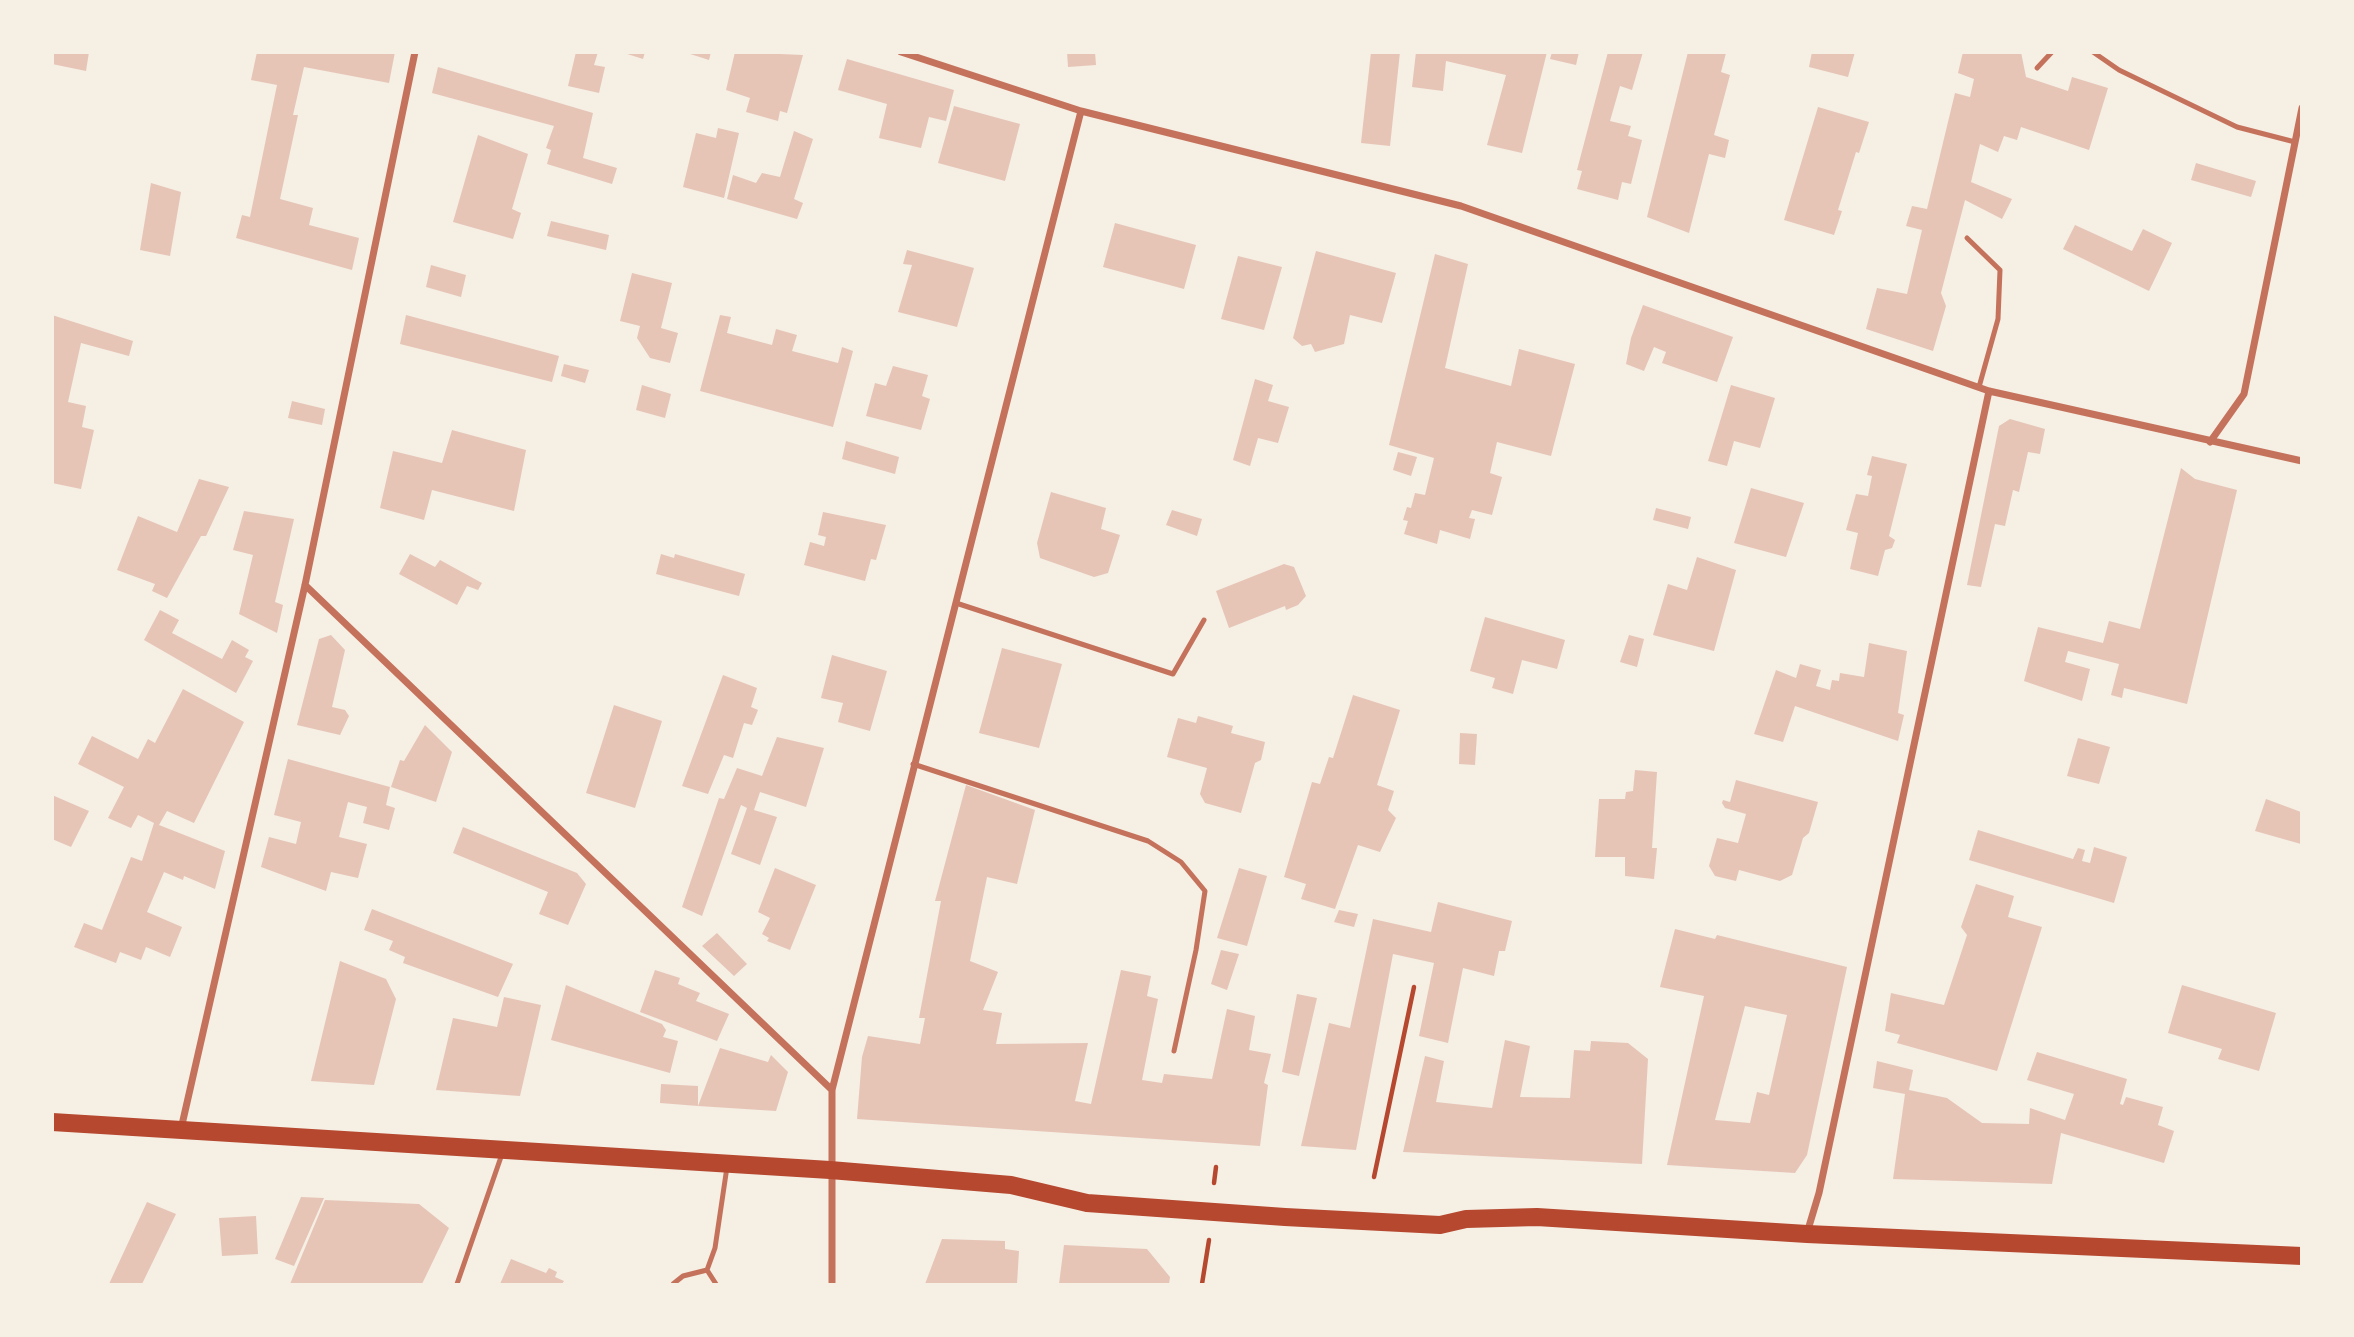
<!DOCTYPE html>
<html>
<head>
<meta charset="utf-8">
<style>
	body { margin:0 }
	#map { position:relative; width:2354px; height:1337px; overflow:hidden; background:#f6efe4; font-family:Jost,sans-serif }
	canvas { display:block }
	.frame { position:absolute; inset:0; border:54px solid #f6efe4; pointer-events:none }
</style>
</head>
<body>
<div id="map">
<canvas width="2354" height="1337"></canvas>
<div class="frame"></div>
</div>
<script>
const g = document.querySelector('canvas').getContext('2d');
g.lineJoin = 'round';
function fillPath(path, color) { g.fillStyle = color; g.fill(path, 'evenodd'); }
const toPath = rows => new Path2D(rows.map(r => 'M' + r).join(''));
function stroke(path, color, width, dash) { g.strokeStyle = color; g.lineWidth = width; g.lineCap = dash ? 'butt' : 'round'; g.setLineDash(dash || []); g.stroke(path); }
fillPath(toPath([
	[52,52,89,52,86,71,52,64],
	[257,52,395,52,389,83,304,67,293,115,298,115,280,199,313,208,309,225,359,238,352,270,236,238,242,215,250,217,277,85,251,80],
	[576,52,598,52,594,65,605,67,599,93,568,86],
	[621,52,645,52,643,59],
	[684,52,711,52,709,60],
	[735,52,803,55,787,113,780,111,778,121,746,112,750,98,726,90],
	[1067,52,1095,52,1096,65,1068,67],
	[1371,52,1400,52,1390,146,1361,143],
	[1416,52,1547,52,1522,153,1487,145,1506,75,1446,61,1443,91,1412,87],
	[1552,52,1579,52,1576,65,1550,59],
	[1608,52,1643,52,1632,90,1620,86,1610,121,1631,126,1628,136,1642,140,1631,184,1622,182,1618,200,1577,189,1582,171,1577,170],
	[1688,52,1726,53,1721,72,1730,75,1714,135,1729,140,1725,158,1709,154,1689,233,1647,217],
	[1812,52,1855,52,1848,77,1809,67],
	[1963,52,2021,52,2026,77,2068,91,2072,77,2108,88,2089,150,2021,127,2017,140,2004,136,1998,152,1980,144,1971,182,2012,199,2002,219,1965,200,1941,293,1946,306,1933,351,1866,329,1877,288,1907,294,1922,230,1906,226,1912,206,1927,209,1955,93,1970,97,1974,79,1958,73],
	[847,59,954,90,946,121,929,117,921,148,879,138,887,104,838,90],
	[438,67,593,113,583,158,617,168,612,184,547,164,551,150,546,148,554,126,432,93],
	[954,106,1020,124,1005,181,938,163],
	[1818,107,1869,122,1859,153,1856,152,1838,210,1842,211,1834,235,1784,220],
	[718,128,739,133,724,198,683,187,696,133,716,138],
	[794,131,813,139,794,199,803,203,797,219,727,199,733,175,756,183,762,173,780,177],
	[478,135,528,154,512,209,521,213,513,239,453,222],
	[2196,163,2256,181,2251,197,2191,180],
	[151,183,181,192,170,256,140,250],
	[551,221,609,235,606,250,547,236],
	[1115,223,1196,245,1184,289,1103,267],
	[2075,225,2132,251,2143,229,2172,243,2149,291,2063,249],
	[907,250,974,268,957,327,898,312,912,265,903,264],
	[1316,251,1396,273,1382,323,1350,315,1344,344,1315,352,1311,344,1302,346,1293,338],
	[1435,254,1468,264,1445,368,1511,386,1519,349,1575,364,1551,456,1497,442,1490,473,1502,477,1492,515,1472,510,1469,518,1475,519,1470,539,1440,530,1437,544,1404,534,1408,521,1403,520,1407,507,1411,508,1415,493,1425,495,1434,458,1389,445],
	[1238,256,1282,267,1264,330,1221,319],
	[431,265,466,275,461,297,426,287],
	[632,273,672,283,661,328,678,333,670,363,650,358,637,338,640,326,620,321],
	[1643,305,1733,337,1717,382,1662,363,1666,352,1654,347,1644,371,1626,364,1631,338],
	[52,315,133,341,129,356,81,343,68,402,86,406,82,427,94,430,81,489,52,483],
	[406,315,559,356,552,382,400,344],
	[720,315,731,317,727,333,772,345,776,329,797,335,792,351,838,363,842,347,853,351,833,427,700,391],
	[564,364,589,370,585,383,561,376],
	[893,366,928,375,922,396,930,399,921,430,866,416,875,383,886,386],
	[1255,379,1273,385,1268,401,1289,407,1278,443,1258,438,1250,466,1233,460],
	[642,385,671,394,665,418,636,410],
	[1731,385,1775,398,1760,448,1734,441,1727,466,1708,461],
	[292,401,325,409,322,425,288,418],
	[2010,419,2045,429,2040,454,2028,452,2019,492,2013,490,2005,526,1995,524,1981,587,1967,585,1999,426],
	[452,430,526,450,514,511,432,490,424,520,380,508,393,451,442,463],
	[846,441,899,457,895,474,842,459],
	[1398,452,1417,457,1411,476,1393,470],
	[1872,456,1907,464,1889,536,1895,540,1892,548,1885,550,1878,576,1850,569,1858,533,1846,530,1856,494,1868,496,1872,476,1867,475],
	[2181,468,2195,479,2237,490,2187,704,2124,688,2122,698,2111,695,2119,664,2068,651,2065,662,2090,669,2082,701,2024,681,2038,627,2103,643,2109,621,2140,629],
	[199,479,229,487,206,536,201,536,167,598,152,591,155,584,117,570,138,516,177,532],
	[1751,488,1804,503,1786,557,1734,543],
	[1051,492,1106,508,1101,529,1120,535,1108,573,1094,577,1040,558,1037,543],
	[1656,508,1691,517,1688,529,1653,520],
	[1172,510,1202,519,1197,536,1166,525],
	[244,511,294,519,275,602,283,605,277,633,239,614,253,555,233,550],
	[823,512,886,525,876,560,871,559,865,581,804,565,810,542,824,546,826,537,818,535],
	[410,554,435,567,440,560,482,583,478,590,467,586,457,605,399,574],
	[661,554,674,558,675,554,745,574,739,596,656,574],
	[1697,557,1736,570,1714,651,1653,635,1668,584,1687,590],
	[1284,564,1294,567,1306,596,1298,605,1286,610,1285,606,1229,628,1216,591],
	[160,610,179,620,172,633,222,659,232,640,249,650,245,657,253,661,236,693,144,640],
	[1485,617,1565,640,1557,669,1522,660,1513,694,1492,688,1495,678,1470,671],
	[331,635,345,650,332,707,345,710,349,716,340,735,297,725,319,639],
	[1629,635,1644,639,1637,667,1620,662],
	[1869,643,1907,651,1898,713,1904,715,1898,741,1795,706,1783,742,1754,734,1776,670,1796,678,1800,664,1821,670,1816,686,1830,690,1832,680,1839,681,1840,673,1864,677],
	[1002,648,1062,664,1039,748,979,733],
	[832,655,887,671,870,731,838,722,843,703,821,698],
	[723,675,757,688,751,707,758,710,752,725,744,723,733,758,724,755,708,794,682,786],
	[183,689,244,722,194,823,167,811,159,825,225,851,215,889,184,876,183,880,164,872,147,912,182,927,170,957,146,947,141,960,120,952,116,963,74,947,84,923,102,930,131,857,142,861,154,823,138,815,131,828,108,818,124,787,78,764,92,736,138,759,148,739,155,743],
	[1353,695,1400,710,1377,785,1394,791,1388,810,1396,818,1380,852,1358,845,1335,909,1301,899,1306,884,1284,877,1312,782,1320,784,1329,757,1333,758],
	[614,705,662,721,635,808,586,793],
	[1198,716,1233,726,1231,733,1265,742,1261,760,1255,763,1241,813,1205,803,1200,794,1207,768,1167,757,1178,718,1196,723],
	[425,725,452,752,436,802,391,787,400,760,404,761],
	[1460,733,1477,734,1475,765,1459,764],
	[777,737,824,748,806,807,760,792,754,810,777,817,760,865,731,854,747,808,741,805,702,916,682,907,719,798,724,799,737,768,762,776],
	[2078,738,2110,747,2099,784,2067,776],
	[288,759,390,787,386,805,395,808,389,830,363,823,367,807,348,802,339,837,367,844,358,878,331,872,326,891,261,867,269,837,296,844,301,822,274,815],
	[1635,770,1657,772,1652,848,1657,848,1654,879,1625,876,1625,857,1595,857,1599,799,1625,799,1626,792,1633,791],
	[1736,780,1818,802,1809,833,1803,838,1792,875,1780,881,1739,870,1736,881,1715,876,1709,866,1717,838,1738,843,1746,814,1725,808,1722,803,1723,800,1730,802],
	[966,785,1035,810,1017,884,987,877,970,961,998,972,983,1010,1002,1013,996,1044,1088,1043,1075,1101,1091,1104,1121,970,1151,976,1147,996,1158,999,1142,1080,1162,1083,1164,1074,1212,1079,1227,1009,1255,1016,1249,1050,1271,1054,1264,1083,1268,1085,1260,1146,857,1119,862,1057,868,1036,920,1044,925,1018,919,1018,941,901,935,901],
	[52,795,89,811,71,847,52,839],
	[2266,799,2301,812,2301,844,2255,831],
	[463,827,577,873,586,884,568,925,539,914,548,892,453,853],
	[1978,830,2073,859,2078,848,2085,850,2082,861,2090,863,2094,847,2127,857,2114,903,1969,860],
	[775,868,816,885,790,950,767,941,769,938,762,934,770,918,758,912],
	[1239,868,1267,876,1247,946,1217,938],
	[1976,884,2014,896,2008,917,2042,927,1997,1071,1897,1043,1900,1035,1885,1031,1891,993,1944,1005,1967,935,1961,927],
	[1438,902,1512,921,1505,951,1499,951,1494,976,1463,968,1448,1043,1419,1036,1434,963,1393,954,1356,1150,1301,1146,1329,1023,1350,1028,1373,919,1431,932],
	[372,909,513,964,498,997,403,963,405,957,389,950,393,941,364,930],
	[1339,910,1358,914,1354,927,1334,922],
	[1675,929,1715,939,1717,935,1847,967,1807,1155,1795,1173,1667,1165,1704,996,1660,987],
	[1745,1006,1787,1015,1769,1095,1757,1092,1750,1123,1715,1120],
	[717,933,747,964,734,976,702,946],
	[1221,950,1239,954,1227,990,1211,984],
	[340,961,386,979,396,999,374,1085,311,1081],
	[655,970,680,978,678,984,700,993,696,1001,729,1014,717,1041,640,1012],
	[566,985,662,1024,666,1030,663,1037,678,1041,670,1073,551,1040],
	[2182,985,2276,1013,2259,1071,2218,1059,2222,1049,2168,1033],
	[1297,994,1317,998,1299,1076,1282,1072],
	[504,997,541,1005,520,1096,436,1090,453,1018,497,1027],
	[1505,1040,1530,1046,1520,1097,1570,1098,1574,1050,1590,1051,1591,1041,1628,1043,1648,1059,1642,1164,1403,1152,1425,1056,1444,1061,1436,1102,1492,1108],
	[720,1048,768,1062,771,1055,788,1072,776,1111,698,1106],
	[2037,1052,2127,1079,2120,1104,2123,1105,2126,1097,2163,1107,2158,1125,2174,1131,2164,1163,2061,1133,2052,1184,1893,1179,1905,1094,1873,1088,1877,1061,1913,1070,1909,1090,1947,1098,1982,1123,2029,1124,2030,1108,2065,1120,2074,1094,2027,1080],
	[661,1084,698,1086,698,1106,660,1103],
	[301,1197,324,1198,294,1266,275,1259],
	[325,1200,419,1204,449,1228,422,1284,290,1284],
	[147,1202,176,1214,142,1284,109,1284],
	[256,1216,258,1254,222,1256,219,1218],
	[942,1239,1005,1241,1005,1249,1019,1251,1017,1284,925,1284],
	[1064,1245,1147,1249,1170,1277,1169,1284,1059,1284],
	[511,1259,546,1273,549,1268,557,1272,555,1277,564,1281,562,1284,500,1284]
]), '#e6c5b7');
stroke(toPath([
	[1374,1177,1414,987],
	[1214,1183,1216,1167],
	[1202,1284,1209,1240]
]), '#b5482f', 4.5);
stroke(toPath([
	[2093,52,2119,70,2237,127,2295,142],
	[2037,68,2052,52],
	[1967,238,2000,270,1998,319,1979,387],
	[956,603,1173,674,1204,620],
	[913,764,1148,841,1181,862,1205,891,1196,950,1174,1051],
	[707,1270,715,1248,727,1167],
	[707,1270,716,1284],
	[457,1284,502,1154],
	[673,1284,683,1276,707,1270]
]), '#c5725c', 5);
stroke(toPath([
	[901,52,1081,111,1461,206,1989,391,2302,461],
	[2210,442,2244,394,2302,108],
	[305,585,832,1090],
	[181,1129,305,585,415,52],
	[1807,1233,1819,1193,1989,391],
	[832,1284,832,1090,1081,111]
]), '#c5725c', 7);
stroke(toPath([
	[52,1122,830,1170,1011,1185,1087,1203,1285,1217,1440,1225,1466,1219,1537,1217,1807,1234,2302,1256]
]), '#b5482f', 18);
</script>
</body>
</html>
